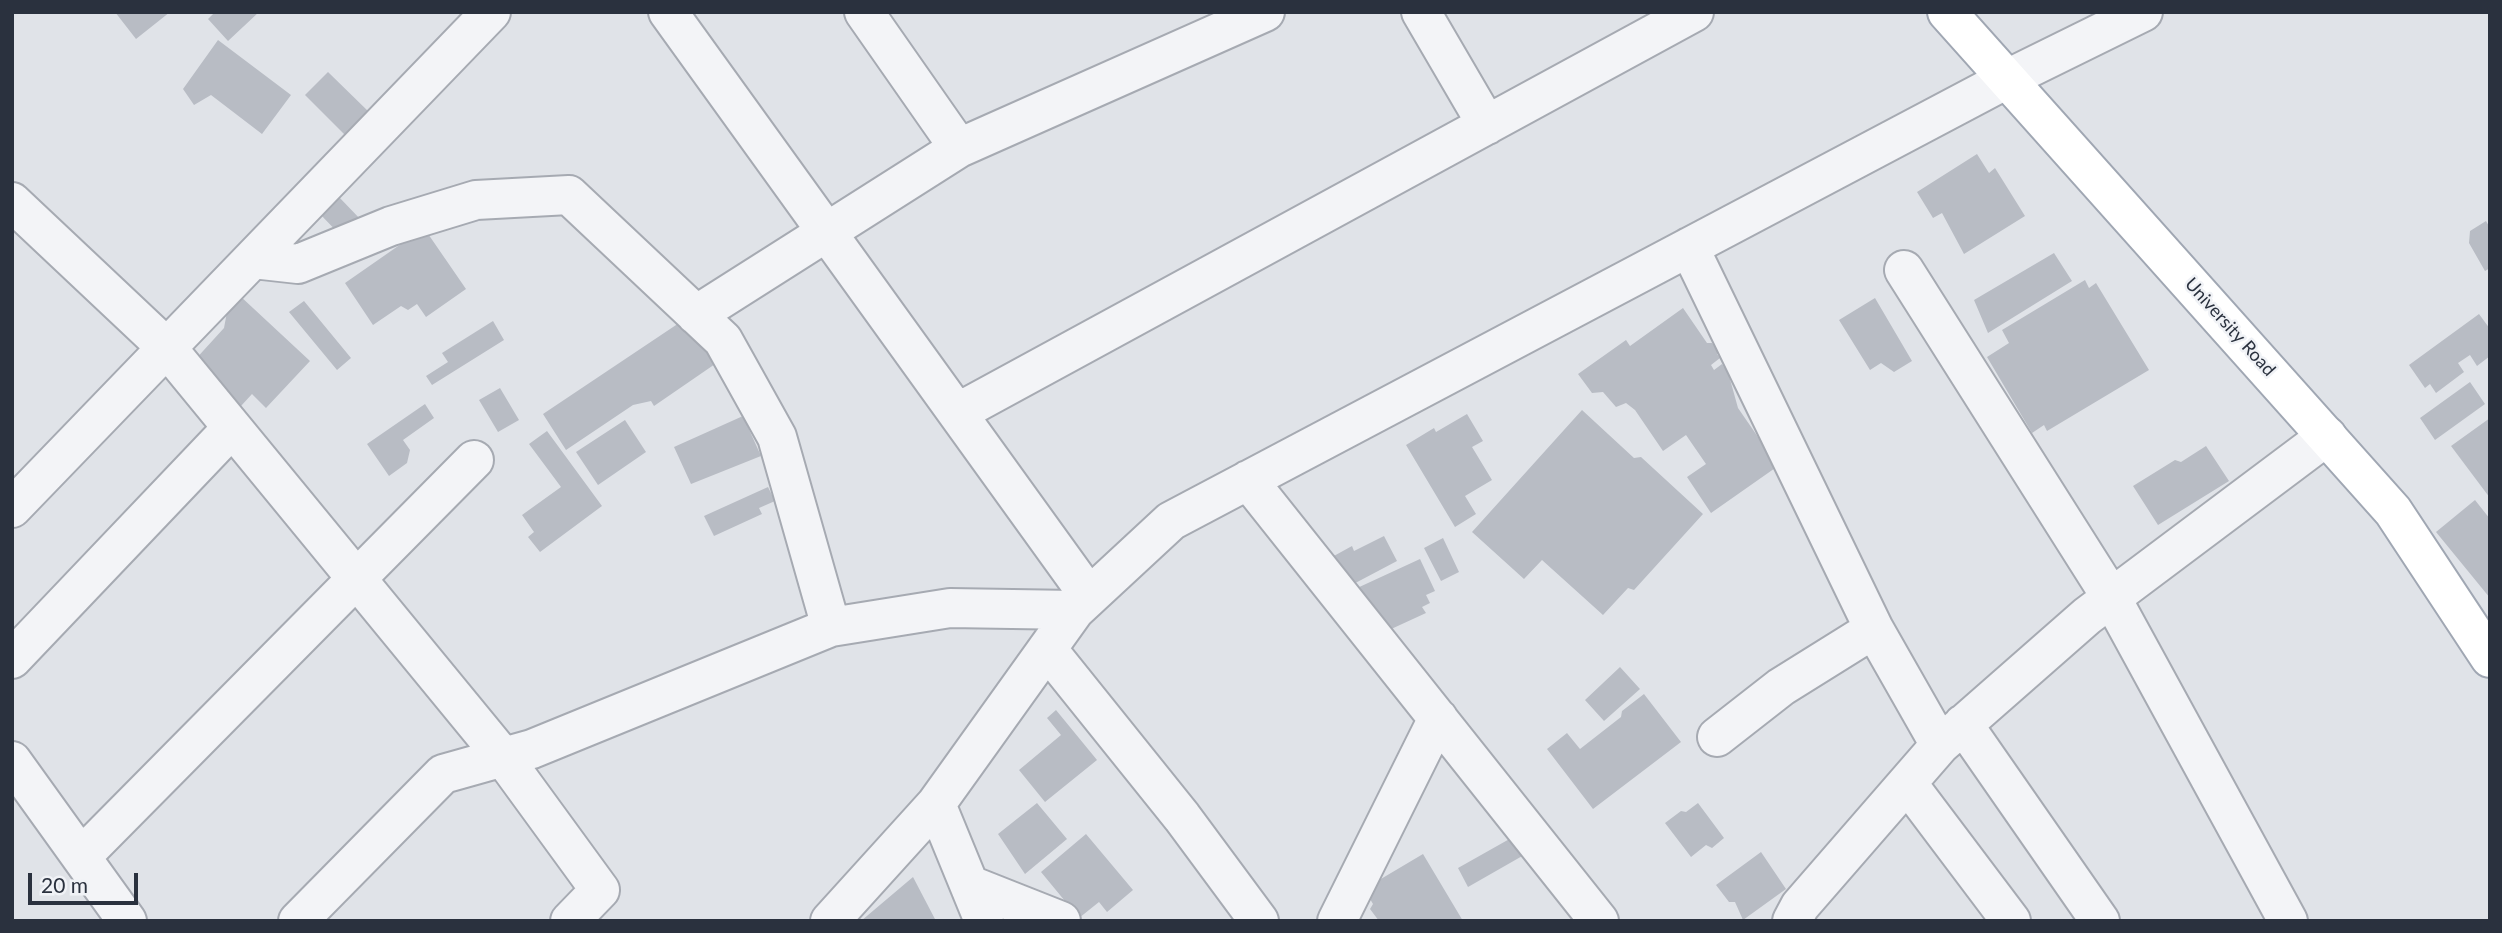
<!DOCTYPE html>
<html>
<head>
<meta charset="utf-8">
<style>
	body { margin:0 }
	#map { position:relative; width:2502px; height:933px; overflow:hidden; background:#e0e3e8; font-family:Lato,sans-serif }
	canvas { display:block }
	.frame { position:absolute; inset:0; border:14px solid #2a313e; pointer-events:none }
	.scale { position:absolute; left:28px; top:873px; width:110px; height:32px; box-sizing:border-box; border:4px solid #2a313e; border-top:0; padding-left:9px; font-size:21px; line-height:24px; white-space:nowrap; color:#2a313e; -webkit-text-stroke:5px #f0f2f6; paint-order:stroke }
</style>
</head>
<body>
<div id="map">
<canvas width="2502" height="933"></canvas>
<div class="frame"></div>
<div class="scale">20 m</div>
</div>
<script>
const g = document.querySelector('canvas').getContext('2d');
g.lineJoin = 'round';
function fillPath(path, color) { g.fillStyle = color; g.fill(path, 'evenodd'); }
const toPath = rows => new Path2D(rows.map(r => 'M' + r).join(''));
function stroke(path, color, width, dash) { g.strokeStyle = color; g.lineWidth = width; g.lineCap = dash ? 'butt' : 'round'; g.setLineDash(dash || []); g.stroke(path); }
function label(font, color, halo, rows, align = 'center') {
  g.font = font + ' Lato,sans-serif'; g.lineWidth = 5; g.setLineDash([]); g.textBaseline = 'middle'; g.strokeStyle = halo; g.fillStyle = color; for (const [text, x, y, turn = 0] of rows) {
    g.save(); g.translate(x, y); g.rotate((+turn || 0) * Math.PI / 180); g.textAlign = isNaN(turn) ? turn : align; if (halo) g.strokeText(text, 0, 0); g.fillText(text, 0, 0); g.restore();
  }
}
fillPath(toPath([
	[115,12,170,12,136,39],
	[215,12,259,12,228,41,208,19],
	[218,40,291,95,262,134,211,95,194,105,183,89],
	[328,72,370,113,347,137,305,95],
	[1977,154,1989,173,1995,168,2025,216,1964,254,1942,213,1933,218,1917,192],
	[338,196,363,222,345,240,319,213],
	[2486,221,2490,228,2490,268,2485,271,2469,243,2470,231],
	[424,228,466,289,426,317,417,304,408,310,401,306,373,325,345,283],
	[2054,253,2072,281,1988,333,1974,300],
	[2085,280,2089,288,2096,283,2149,370,2047,431,2044,425,2032,433,1987,357,2009,343,2002,330],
	[239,295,310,361,266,408,252,394,241,406,193,362,224,328,227,312,233,308,232,304],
	[1875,298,1912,361,1894,372,1881,363,1870,370,1839,320],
	[304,301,351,358,337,370,289,312],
	[1683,308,1707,343,1712,343,1720,353,1717,354,1720,358,1711,365,1714,370,1722,364,1728,372,1738,408,1778,466,1711,513,1687,477,1706,464,1686,435,1663,451,1635,410,1626,403,1616,407,1603,392,1592,393,1578,374,1626,340,1630,346],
	[2479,314,2490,329,2490,356,2477,366,2470,355,2458,363,2464,372,2436,393,2430,384,2425,388,2409,365],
	[688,317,718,362,654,406,651,401,633,405,566,450,543,414],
	[493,321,504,340,432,385,426,376,448,362,442,353],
	[2470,382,2485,404,2435,440,2420,418],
	[500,388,519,420,498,432,479,400],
	[425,404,434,418,403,440,410,450,407,463,389,476,367,444],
	[1582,410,1634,458,1641,457,1703,514,1634,590,1628,588,1603,615,1542,560,1524,579,1472,532],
	[1467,414,1483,441,1472,447,1492,480,1465,496,1476,514,1455,527,1406,445,1434,428,1436,432],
	[743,416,761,456,691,484,674,447],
	[2490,418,2490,498,2451,446],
	[625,420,646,452,598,485,576,452],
	[547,431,602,506,540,552,528,537,534,532,522,515,561,487,529,444],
	[2206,446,2229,481,2158,525,2133,486,2175,460,2181,462],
	[768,487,775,501,759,508,762,514,714,536,704,516],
	[2475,500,2490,519,2490,598,2436,532],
	[1384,536,1397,561,1344,589,1323,562,1352,546,1354,551],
	[1443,538,1459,572,1441,581,1424,548],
	[1420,559,1435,591,1426,595,1430,603,1422,607,1426,613,1376,636,1355,589],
	[1620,667,1640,689,1604,721,1585,700],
	[1644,694,1681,742,1593,809,1547,749,1567,733,1580,749,1621,717,1622,711],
	[1056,710,1097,760,1045,802,1019,770,1061,735,1047,718],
	[1037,803,1067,839,1025,874,998,834],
	[1698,803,1724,838,1712,848,1706,845,1691,857,1665,823,1681,811,1686,812],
	[1086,834,1133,890,1107,912,1099,902,1079,918,1041,872],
	[1513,837,1524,855,1468,887,1458,868],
	[1761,852,1786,889,1743,920,1735,902,1729,902,1716,885],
	[1423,854,1463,921,1379,921,1370,909,1373,904,1364,889],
	[913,877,936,921,861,921]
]), '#b8bcc4');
const minor = toPath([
	[668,12,1089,596],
	[864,12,959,148],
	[1421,12,1487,125],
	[12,202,167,348,503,757,600,890,570,921],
	[1689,247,1874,629],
	[253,259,298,264,391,226,476,200,569,195,723,340,777,437,831,627],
	[1904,270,2111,597,2288,921],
	[696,315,959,148,1265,12],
	[957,413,1694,12],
	[1248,480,1599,921],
	[12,508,491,12],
	[1047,649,1182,817,1259,921],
	[12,659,232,428],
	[1963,724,2100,921],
	[1717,737,1781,687,1874,629,1940,745],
	[12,761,127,921],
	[1907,783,2011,921],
	[936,804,984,921],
	[81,857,474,460],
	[970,885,1061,921],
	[298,921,443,774,532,749,831,627,950,608,1075,610],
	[830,921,936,804,1075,610,1171,521,2009,78,2143,12],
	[1337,921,1438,718],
	[1792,921,1800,906,1940,745,2087,616,2327,436]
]);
const primary = toPath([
	[1947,12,2393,511,2490,658]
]);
stroke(minor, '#a6aab2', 42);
stroke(primary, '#a0a7b3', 42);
stroke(minor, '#f3f4f7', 38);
stroke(primary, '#fff', 38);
label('18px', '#2a313e', '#f0f2f6', [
	["University Road",2230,327,48]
]);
</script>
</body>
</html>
